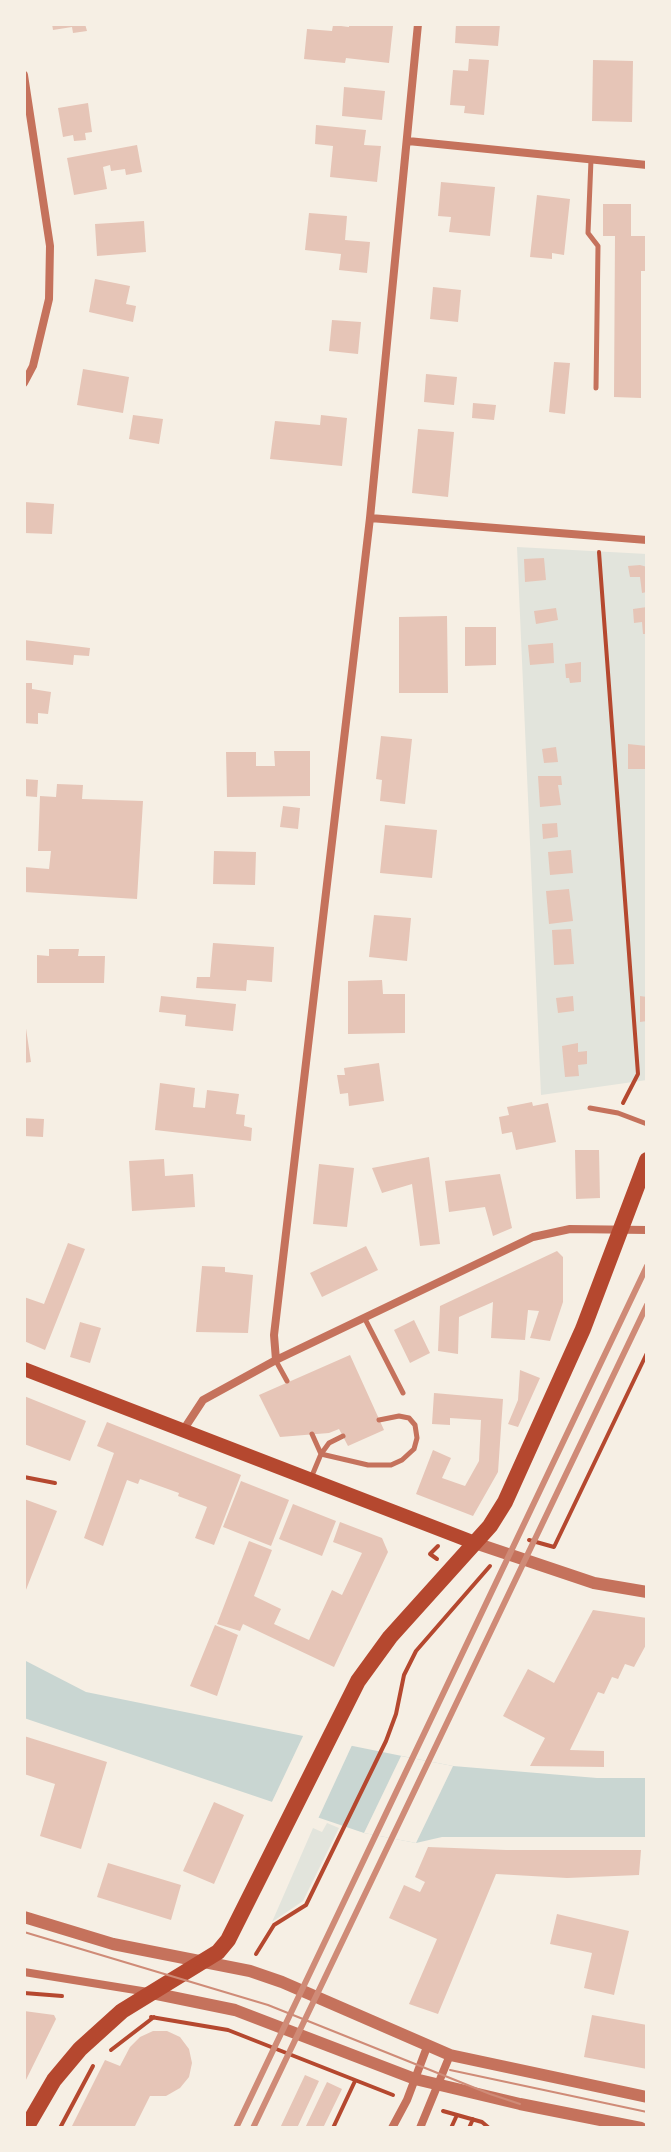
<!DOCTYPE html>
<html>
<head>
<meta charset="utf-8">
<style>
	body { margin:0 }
	#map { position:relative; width:671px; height:2152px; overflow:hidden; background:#f6efe4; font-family:"Source Sans 3",sans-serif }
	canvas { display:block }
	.frame { position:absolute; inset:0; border:26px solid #f6efe4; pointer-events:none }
</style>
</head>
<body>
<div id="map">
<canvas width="671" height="2152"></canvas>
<div class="frame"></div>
</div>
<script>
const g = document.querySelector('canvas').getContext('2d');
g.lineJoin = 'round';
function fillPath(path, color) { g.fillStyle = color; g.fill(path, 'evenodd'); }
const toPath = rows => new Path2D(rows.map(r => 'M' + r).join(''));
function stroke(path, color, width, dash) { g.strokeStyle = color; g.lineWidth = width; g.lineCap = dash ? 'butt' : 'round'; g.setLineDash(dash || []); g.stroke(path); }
fillPath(toPath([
	[517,547,647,554,647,1080,541,1095],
	[327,1823,339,1828,303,1901,272,1922,313,1828,322,1832]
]), '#e2e4dc');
fillPath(toPath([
	[24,1660,86,1692,412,1758,453,1766,597,1778,647,1778,647,1837,442,1837,416,1843,364,1833,24,1718]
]), '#c9d6d2');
fillPath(toPath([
	[304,1734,353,1743,317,1821,270,1806],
	[401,1756,453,1766,416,1843,364,1833]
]), '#f6efe4');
fillPath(toPath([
	[52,24,85,24,87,31,73,33,72,27,53,30],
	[349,24,393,26,389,63,346,58,345,63,304,59,307,29,332,31,333,25,349,27],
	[456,24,500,24,498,46,455,43],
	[469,59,489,60,484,115,464,113,465,106,450,105,453,70,468,71],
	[593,60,633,61,632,122,592,121],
	[344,87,385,91,382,120,342,116],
	[88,103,92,132,85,133,86,140,74,141,73,135,63,137,58,108],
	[316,125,366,130,364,145,381,146,377,182,330,177,333,146,315,144],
	[137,145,142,172,126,175,125,169,111,171,110,165,103,167,107,189,74,195,67,158],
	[441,182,495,187,490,236,449,232,451,217,438,216],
	[537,195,570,199,564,255,552,253,552,259,530,257],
	[603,204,631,204,631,236,647,236,647,271,641,271,641,398,614,397,615,236,603,236],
	[309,213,347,216,345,240,370,242,367,273,339,270,341,254,305,250],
	[144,221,146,252,97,256,95,224],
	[95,279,130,286,126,304,136,306,133,322,89,312],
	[433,287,461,290,458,322,430,319],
	[332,320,361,322,358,354,329,351],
	[554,362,570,363,565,414,549,412],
	[83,369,129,377,123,413,77,405],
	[426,374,457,377,454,405,424,402],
	[473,403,496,405,494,420,472,418],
	[133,415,163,419,159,444,129,439],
	[321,415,347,418,342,466,270,459,275,421,320,425],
	[418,429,454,432,448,497,412,493],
	[24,502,54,504,52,534,24,533],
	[544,558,546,580,525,582,524,559],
	[640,565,647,567,647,592,642,593,640,577,630,577,628,566],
	[647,607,647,634,643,634,642,622,634,623,633,609],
	[556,608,558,620,536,624,534,611],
	[447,616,448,693,399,693,399,617],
	[465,627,496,627,496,665,465,666],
	[24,640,90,648,89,656,74,655,73,665,24,660],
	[553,643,554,663,530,665,528,645],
	[581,662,581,682,570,683,569,678,566,678,565,664],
	[24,683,32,683,32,689,51,692,48,714,38,713,38,724,24,723],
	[381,736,412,739,405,804,380,801,382,780,376,779],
	[628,744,647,746,647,769,628,769],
	[556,747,558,762,544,763,542,749],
	[274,751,310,751,310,796,227,797,226,752,256,752,256,766,275,766],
	[538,776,561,776,562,785,558,785,561,805,540,807],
	[24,779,38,780,37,797,24,796],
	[57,784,83,785,82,799,143,801,137,899,24,892,24,867,49,869,51,851,38,851,40,796,56,797],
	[283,806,300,808,298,829,280,827],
	[557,823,558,837,543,839,542,824],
	[385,825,437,830,432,878,380,873],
	[571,850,573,873,550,875,548,852],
	[214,851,256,852,255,885,213,884],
	[569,889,573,921,549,924,546,891],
	[374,915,411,918,407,961,369,957],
	[571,929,574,964,554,965,552,930],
	[213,943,274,947,272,982,247,980,246,991,196,988,197,977,210,977],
	[49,949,79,949,78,956,105,956,104,983,37,983,37,955,49,956],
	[382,980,383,994,405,994,405,1033,348,1034,348,981],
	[161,996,236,1004,233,1031,185,1026,186,1015,159,1012],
	[573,996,574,1011,558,1013,556,998],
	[640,996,647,997,647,1021,640,1022],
	[24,1015,31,1062,24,1063],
	[578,1043,578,1052,587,1051,587,1064,578,1065,579,1076,565,1077,562,1046],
	[379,1063,384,1101,349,1106,348,1093,340,1094,337,1075,345,1075,344,1068],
	[160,1083,195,1088,193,1107,205,1108,207,1090,239,1094,236,1114,245,1115,244,1126,252,1128,251,1141,155,1130],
	[532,1102,533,1106,548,1103,556,1142,516,1150,512,1132,502,1134,499,1117,509,1115,507,1107],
	[24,1118,44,1119,43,1137,24,1136],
	[575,1150,599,1150,600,1198,576,1199],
	[429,1157,440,1244,420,1246,412,1184,382,1193,372,1168],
	[164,1159,165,1176,193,1174,195,1207,132,1211,129,1161],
	[319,1164,354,1168,347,1227,313,1224],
	[500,1174,512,1228,493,1236,485,1207,449,1212,445,1181],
	[68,1243,85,1249,45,1350,24,1341,24,1297,44,1304],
	[366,1246,378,1270,322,1297,310,1273],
	[557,1251,563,1257,563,1302,550,1341,530,1338,539,1311,528,1310,525,1340,491,1338,493,1302,459,1317,458,1354,438,1351,440,1306],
	[202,1266,225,1267,225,1272,253,1275,248,1333,196,1332],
	[414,1320,430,1353,410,1363,394,1330],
	[80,1322,101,1328,90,1363,70,1357],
	[350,1355,384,1430,348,1446,339,1429,329,1433,280,1437,259,1395],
	[520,1370,540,1378,518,1427,508,1424,518,1400],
	[434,1393,503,1399,498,1472,473,1516,416,1494,433,1450,451,1458,442,1478,465,1486,479,1461,481,1420,450,1418,450,1425,432,1424],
	[24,1396,86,1421,70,1461,24,1444],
	[107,1422,241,1475,214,1545,195,1538,207,1507,178,1496,179,1493,140,1479,138,1484,127,1480,103,1546,84,1538,114,1453,97,1446],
	[241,1481,289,1500,271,1546,223,1527],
	[24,1499,57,1511,24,1595],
	[293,1504,336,1521,322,1556,279,1539],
	[340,1522,382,1538,388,1552,334,1667,243,1624,240,1631,217,1624,249,1541,272,1550,254,1596,281,1609,274,1624,309,1640,332,1590,342,1595,362,1553,333,1542],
	[593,1610,647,1618,647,1643,634,1667,625,1664,618,1679,612,1677,604,1694,598,1692,570,1750,604,1751,604,1767,530,1766,545,1738,503,1716,528,1669,554,1683],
	[215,1625,238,1635,217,1696,190,1686],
	[24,1736,107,1762,81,1849,40,1836,55,1784,24,1774],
	[214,1802,244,1815,214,1884,183,1871],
	[428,1847,506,1850,641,1850,639,1875,567,1878,496,1874,438,2014,409,2004,437,1939,389,1918,404,1885,420,1892,425,1882,415,1877],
	[108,1863,181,1885,171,1920,97,1897],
	[557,1914,629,1931,614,1995,584,1988,592,1953,550,1944],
	[24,2011,54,2015,56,2019,24,2084],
	[592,2015,647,2025,647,2069,584,2057],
	[153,2031,167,2031,180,2037,189,2049,192,2063,189,2077,180,2088,166,2096,150,2096,134,2128,71,2128,105,2060,120,2066,130,2047,140,2037],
	[305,2075,319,2081,297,2128,280,2128],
	[327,2082,342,2089,323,2128,305,2128]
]), '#e6c5b7');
stroke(toPath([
	[599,552,638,1074,623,1103],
	[24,1477,55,1483],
	[529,1540,554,1547,647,1353],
	[437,1559,430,1554,438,1546],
	[256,1954,274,1925,306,1905,386,1741,396,1714,404,1675,416,1651,490,1566],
	[24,1993,62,1996],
	[151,2017,228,2030,393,2095],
	[111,2050,154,2017],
	[443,2111,482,2122,489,2128],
	[60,2128,93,2066],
	[333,2128,355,2081],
	[451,2128,457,2115],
	[469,2128,473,2119]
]), '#b5482f', 4);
stroke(toPath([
	[591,160,588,233,598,246,596,388],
	[590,1108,618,1113,647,1124],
	[365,1319,403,1393],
	[276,1361,287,1381],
	[343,1436,329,1443,321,1454,368,1465,391,1465,402,1460,414,1449,417,1438,415,1425,409,1418,399,1416,379,1420],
	[311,1478,321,1454,312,1434]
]), '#c5725c', 5);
stroke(toPath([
	[24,75,50,246,49,299,33,366,24,383],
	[408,141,647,165],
	[370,518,647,540],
	[276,1360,274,1335,370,518,418,24],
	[184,1429,203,1400,276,1360,533,1237,570,1229,647,1230],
	[24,1972,148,1992],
	[392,2128,407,2100,427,2047],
	[420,2128,450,2055]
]), '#c5725c', 8);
stroke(toPath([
	[475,1543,594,1583,647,1592],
	[24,1917,113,1944,250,1971,282,1982,450,2055,647,2097],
	[152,1993,235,2010,415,2079,520,2104,641,2128]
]), '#c5725c', 12);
stroke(toPath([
	[24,1369,475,1543]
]), '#b5482f', 14);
stroke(toPath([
	[26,2128,54,2080,80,2049,122,2011,218,1952,228,1940,358,1681,390,1637,490,1526,505,1502,583,1329,647,1160]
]), '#b5482f', 16);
stroke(toPath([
	[24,1932,268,2005,490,2094,520,2104],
	[450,2070,647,2112]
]), '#cf8b77', 2);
stroke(toPath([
	[236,2128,647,1266],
	[253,2128,647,1305]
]), '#cf8b77', 6);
</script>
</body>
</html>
